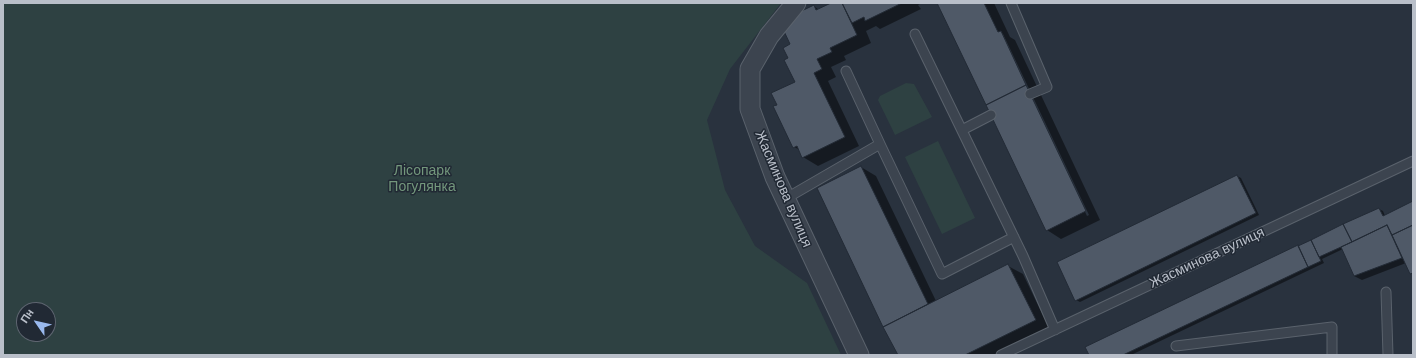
<!DOCTYPE html>
<html>
<head>
<meta charset="utf-8">
<style>
	body { margin:0 }
	#map { position:relative; width:1416px; height:358px; overflow:hidden; background:#29323e; font-family:Arial,sans-serif }
	canvas { display:block }
	.frame { position:absolute; inset:0; border:4px solid #b9bfc9; pointer-events:none }
	.north { position:absolute; left:16px; top:302px; width:40px; height:40px; box-sizing:border-box; background:#212934; border:1px solid #5e6570; border-radius:50%; rotate:304deg; font-size:11px; font-weight:700; line-height:16px; text-align:center; color:#b9bfc9 }
	.north::after { content:''; display:block; margin:auto; width:14px; height:18px; background:#9ab9ee; clip-path:polygon(50% 0,100% 100%,50% 72%,0 100%) }
</style>
</head>
<body>
<div id="map">
<canvas width="1416" height="358"></canvas>
<div class="frame"></div>
<div class="north">Пн</div>
</div>
<script>
const g = document.querySelector('canvas').getContext('2d');
g.lineJoin = 'round';
function fillPath(path, color) { g.fillStyle = color; g.fill(path, 'evenodd'); }
const toPath = rows => new Path2D(rows.map(r => 'M' + r).join(''));
function stroke(path, color, width, dash) { g.strokeStyle = color; g.lineWidth = width; g.lineCap = dash ? 'butt' : 'round'; g.setLineDash(dash || []); g.stroke(path); }
function label(font, color, halo, rows, align = 'center') {
  g.font = font + ' Arial,sans-serif'; g.lineWidth = 3; g.setLineDash([]); g.textBaseline = 'middle'; g.strokeStyle = halo; g.fillStyle = color; for (const [text, x, y, turn = 0] of rows) {
    g.save(); g.translate(x, y); g.rotate((+turn || 0) * Math.PI / 180); g.textAlign = isNaN(turn) ? turn : align; if (halo) g.strokeText(text, 0, 0); g.fillText(text, 0, 0); g.restore();
  }
}
fillPath(toPath([
	[3,3,781,3,730,69,707,120,725,190,755,246,807,283,841,355,3,355],
	[24,310,48,310,48,334,24,334],
	[906,83,914,84,932,117,895,135,878,100,880,96],
	[938,141,975,218,942,234,905,157]
]), '#2e4142');
fillPath(toPath([
	[833,3,922,3,918,5,921,9,880,29,876,26,866,31,871,43,844,56,846,60,831,67,836,77,828,81,859,146,818,166,803,157,800,150,794,147,778,105,796,83,792,45,795,22,814,6,819,10],
	[938,3,994,3,1010,37,1015,40,1100,220,1061,239,1047,230],
	[1001,34,1003,34,1089,215,1087,216],
	[861,167,876,176,936,301,1008,266,1023,274,1049,328,996,355,899,355,884,326],
	[1237,176,1241,178,1259,215,1080,302,1076,300],
	[1413,202,1413,275,1406,263,1362,280,1354,276,1343,249,1322,259,1324,263,1131,355,1090,355,1379,209,1383,211,1385,216]
]), '#0007');
const building = toPath([
	[831,3,842,3,857,35,830,48,832,52,817,59,822,69,814,73,845,137,802,158,797,146,793,148,773,106,777,105,771,93,795,82,784,60,788,58,783,48,790,44,782,27,793,22,791,16,814,5,816,10,831,3],
	[842,3,902,3,865,21,864,17,852,23,842,3],
	[937,3,984,3,998,32,1001,31,1026,85,986,105,937,3],
	[1026,85,1086,211,1046,231,986,105,1026,85],
	[861,166,928,304,883,327,817,188,861,166],
	[1237,175,1256,213,1075,301,1057,262,1237,175],
	[1413,201,1413,225,1392,235,1387,225,1352,242,1343,224,1379,208,1383,216,1413,201],
	[1343,224,1352,242,1319,257,1311,240,1343,224],
	[1387,225,1402,258,1354,276,1341,247,1387,225],
	[1413,225,1413,273,1410,274,1392,235,1413,225],
	[1311,240,1321,261,1308,267,1298,246,1311,240],
	[1298,245,1308,267,1123,355,1089,355,1085,347,1298,245],
	[1008,264,1036,320,965,355,898,355,883,327,1008,264]
]);
fillPath(building, '#4f5967');
stroke(building, '#232b36', 1);
const service = toPath([
	[1011,3,1047,87,1030,94],
	[915,34,1023,256,1055,330],
	[962,130,991,115],
	[880,144,942,274,1014,237],
	[785,199,880,144,846,71],
	[1386,292,1388,355],
	[1176,346,1332,327,1332,355],
	[1001,355,1413,161]
]);
const minor = toPath([
	[796,3,769,36,750,69,750,109,775,177,859,355]
]);
stroke(service, '#5a626c', 11);
stroke(minor, '#5a626c', 21);
stroke(service, '#3c444f', 9);
stroke(minor, '#3c444f', 19);
label('14px', '#73977c', '#212934', [
	["Лісопарк",422,171],
	["Погулянка",422,187]
]);
label('14px', '#b9bfc9', '#212934', [
	["Жасминова вулиця",783,189,67],
	["Жасминова вулиця",1207,258,-25]
]);
</script>
</body>
</html>
